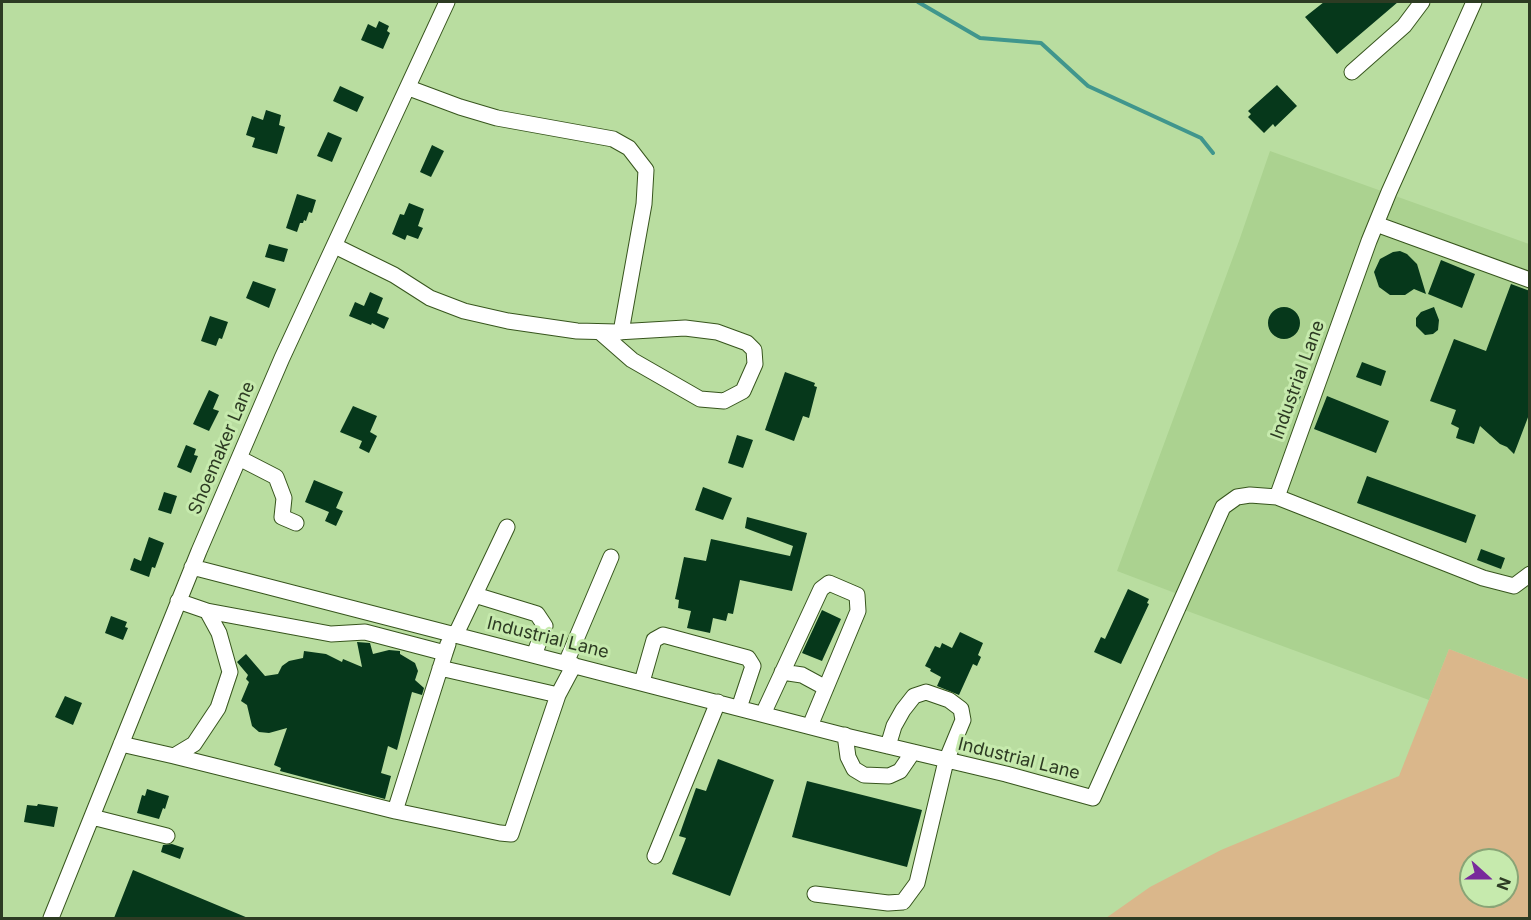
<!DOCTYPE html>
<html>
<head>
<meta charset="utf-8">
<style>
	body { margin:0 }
	#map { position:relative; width:1531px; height:920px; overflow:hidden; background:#b9dda0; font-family:Inter,sans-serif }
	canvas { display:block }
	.frame { position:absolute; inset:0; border:3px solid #2d3b23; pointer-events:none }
	.north { position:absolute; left:1459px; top:848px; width:60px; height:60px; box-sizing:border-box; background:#c6eaad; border:2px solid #89a476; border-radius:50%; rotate:111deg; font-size:16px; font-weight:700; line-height:24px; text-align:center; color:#2d3b23 }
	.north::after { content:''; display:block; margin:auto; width:21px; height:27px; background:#782a9b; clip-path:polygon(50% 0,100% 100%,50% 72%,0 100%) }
</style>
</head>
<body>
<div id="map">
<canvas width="1531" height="920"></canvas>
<div class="frame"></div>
<div class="north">N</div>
</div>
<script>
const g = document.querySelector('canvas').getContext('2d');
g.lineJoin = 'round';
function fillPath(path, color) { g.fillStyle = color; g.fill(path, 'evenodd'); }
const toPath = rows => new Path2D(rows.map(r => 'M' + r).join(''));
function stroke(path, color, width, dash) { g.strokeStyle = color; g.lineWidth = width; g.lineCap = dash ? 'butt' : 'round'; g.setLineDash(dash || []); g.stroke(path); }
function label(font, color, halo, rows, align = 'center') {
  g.font = font + ' Inter,sans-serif'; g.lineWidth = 6; g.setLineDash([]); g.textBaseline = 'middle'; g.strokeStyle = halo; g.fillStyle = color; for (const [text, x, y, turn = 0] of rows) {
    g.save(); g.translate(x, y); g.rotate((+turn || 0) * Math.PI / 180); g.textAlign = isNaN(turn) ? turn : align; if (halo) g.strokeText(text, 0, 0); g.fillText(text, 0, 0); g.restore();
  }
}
fillPath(toPath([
	[1270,151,1529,244,1529,680,1449,649,1429,700,1171,605,1175,593,1117,571,1239,241]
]), '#abd290');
fillPath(toPath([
	[1449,649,1529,680,1529,918,1106,918,1150,887,1221,850,1399,776],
	[1471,860,1507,860,1507,896,1471,896]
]), '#dab78b');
stroke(toPath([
	[918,2,980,38,1041,43,1088,86,1201,138,1213,153]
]), '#40968d', 4);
fillPath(toPath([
	[1324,2,1398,2,1337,54,1305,17],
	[379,21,389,26,387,31,390,33,383,49,361,40,368,24,376,28],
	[1277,85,1297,106,1275,127,1273,124,1264,133,1248,117,1251,114,1248,111],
	[340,86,364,97,357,112,333,101],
	[266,110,281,115,279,125,285,127,277,154,252,147,255,138,246,135,252,116,263,120],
	[328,132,342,138,332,162,317,156],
	[432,145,444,151,431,177,420,172],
	[297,194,316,200,312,213,309,212,306,221,304,220,303,223,300,223,297,232,286,228],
	[409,203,424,209,418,226,423,228,418,239,407,235,405,240,392,234,400,214,404,215],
	[269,244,288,249,284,262,265,257],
	[1400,251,1407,254,1417,264,1426,294,1414,289,1405,295,1390,295,1379,287,1374,272,1380,259,1393,252],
	[1441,260,1475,274,1462,308,1428,294],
	[253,281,276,289,269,308,246,298],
	[1511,284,1530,291,1530,412,1514,454,1507,447,1500,444,1480,426,1474,444,1456,438,1459,428,1451,424,1456,410,1430,401,1454,339,1486,351],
	[370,292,383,298,377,313,389,318,384,329,372,323,371,325,349,316,355,302,364,306],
	[1434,307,1439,320,1438,330,1433,334,1425,335,1416,326,1416,318,1421,312],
	'1268 323a16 16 0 1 1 32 0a16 16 0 1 1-32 0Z',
	[210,316,228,322,222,339,219,338,216,346,201,341],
	[1362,362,1386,371,1381,386,1356,377],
	[785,372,815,383,814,386,817,387,809,418,803,416,794,441,765,430],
	[209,390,219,395,213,409,219,411,209,431,193,424],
	[1290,391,1301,396,1295,411,1284,406],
	[1327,396,1389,421,1376,453,1314,429],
	[353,406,377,416,370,432,377,436,369,453,359,448,362,441,340,432],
	[737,435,753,440,743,468,728,463],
	[186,445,196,449,194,455,198,456,191,473,177,467],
	[1367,476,1476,515,1466,543,1357,503],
	[314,480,343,492,336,508,343,511,336,526,325,521,329,512,305,502],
	[703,487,732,498,723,520,695,510],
	[164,492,177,496,171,514,158,510],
	[747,517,807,533,792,591,740,580,733,614,728,613,726,621,713,618,710,633,687,628,691,611,678,608,679,600,675,599,684,557,706,561,711,539,790,556,793,546,745,528],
	[149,537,164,543,155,568,152,567,149,577,130,570,134,558,141,561],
	[1481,549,1505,558,1501,569,1477,560],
	[1128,589,1149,599,1147,603,1149,604,1121,664,1094,652,1101,637,1105,639],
	[822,610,841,619,822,661,802,653],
	[111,616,127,622,125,627,128,628,123,640,105,633],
	[960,632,983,643,978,655,981,657,977,666,973,664,959,695,937,686,941,677,930,671,931,669,925,666,935,646,940,648,942,643,952,648],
	[357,642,370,643,373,654,389,650,400,651,400,654,415,663,418,671,415,680,424,688,422,695,412,692,397,750,388,746,381,773,391,776,385,799,280,771,281,768,274,765,287,728,269,733,259,732,252,726,247,705,241,701,249,682,246,679,248,675,237,662,246,654,265,676,278,674,282,666,289,661,303,658,304,651,326,654,342,662,343,659,362,667],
	[65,696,82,703,73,725,55,717],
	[718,759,774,780,730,896,672,874,686,838,679,836,696,788,706,791],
	[807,781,922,810,907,867,792,837],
	[147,789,169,796,165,809,163,808,159,819,137,813,142,795,145,796],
	[38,804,58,807,54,827,24,822,27,805,37,806],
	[172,844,184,848,180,859,161,852,163,845],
	[133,870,248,918,114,918]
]), '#06381b');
const minor = toPath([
	[1352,72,1404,26,1422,2],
	[409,88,460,107,497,118,613,139,629,148,646,170,644,204,621,332],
	[1376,224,1530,280],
	[335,246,394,275,430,298,464,311,508,321,577,331,617,332,685,328,717,332,747,343,754,350,755,364,743,391,724,401,700,399,632,360,600,332],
	[239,458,276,477,284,498,282,517,296,523],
	[1277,497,1483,578,1514,586,1530,574],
	[192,567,850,737,1006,774,1093,798,1223,507,1237,497,1250,495,1277,497,1369,241,1389,192,1474,2],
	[475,595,537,614,545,626,534,655],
	[207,611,331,634,365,632,445,653,448,644],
	[456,634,507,527],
	[445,653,395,811,500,833,511,834,558,695,574,665],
	[566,663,611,557],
	[440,668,558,695],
	[782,672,802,675,826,688],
	[642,682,654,640,663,635,748,658,753,666,739,708],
	[763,714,821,589,829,583,857,595,858,611,810,726],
	[845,735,848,757,854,769,864,775,889,776,900,771,913,752],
	[121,744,174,756,194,744,218,708,230,672,219,633,207,611,178,601],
	[174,756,395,811],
	[92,817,167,836],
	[655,856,718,702],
	[815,894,888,903,903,902,917,883,946,761,963,720,961,709,949,700,926,692,914,696,903,710,894,726,888,746],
	[51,918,199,551,239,458,282,358,447,2]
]);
stroke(minor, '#37551d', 17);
stroke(minor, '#fff', 15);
label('18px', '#2d3b23', '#c6eaad', [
	["Industrial Lane",1298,380,-70],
	["Shoemaker Lane",222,448,-67],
	["Industrial Lane",548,638,14],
	["Industrial Lane",1019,759,14]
]);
</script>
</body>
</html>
